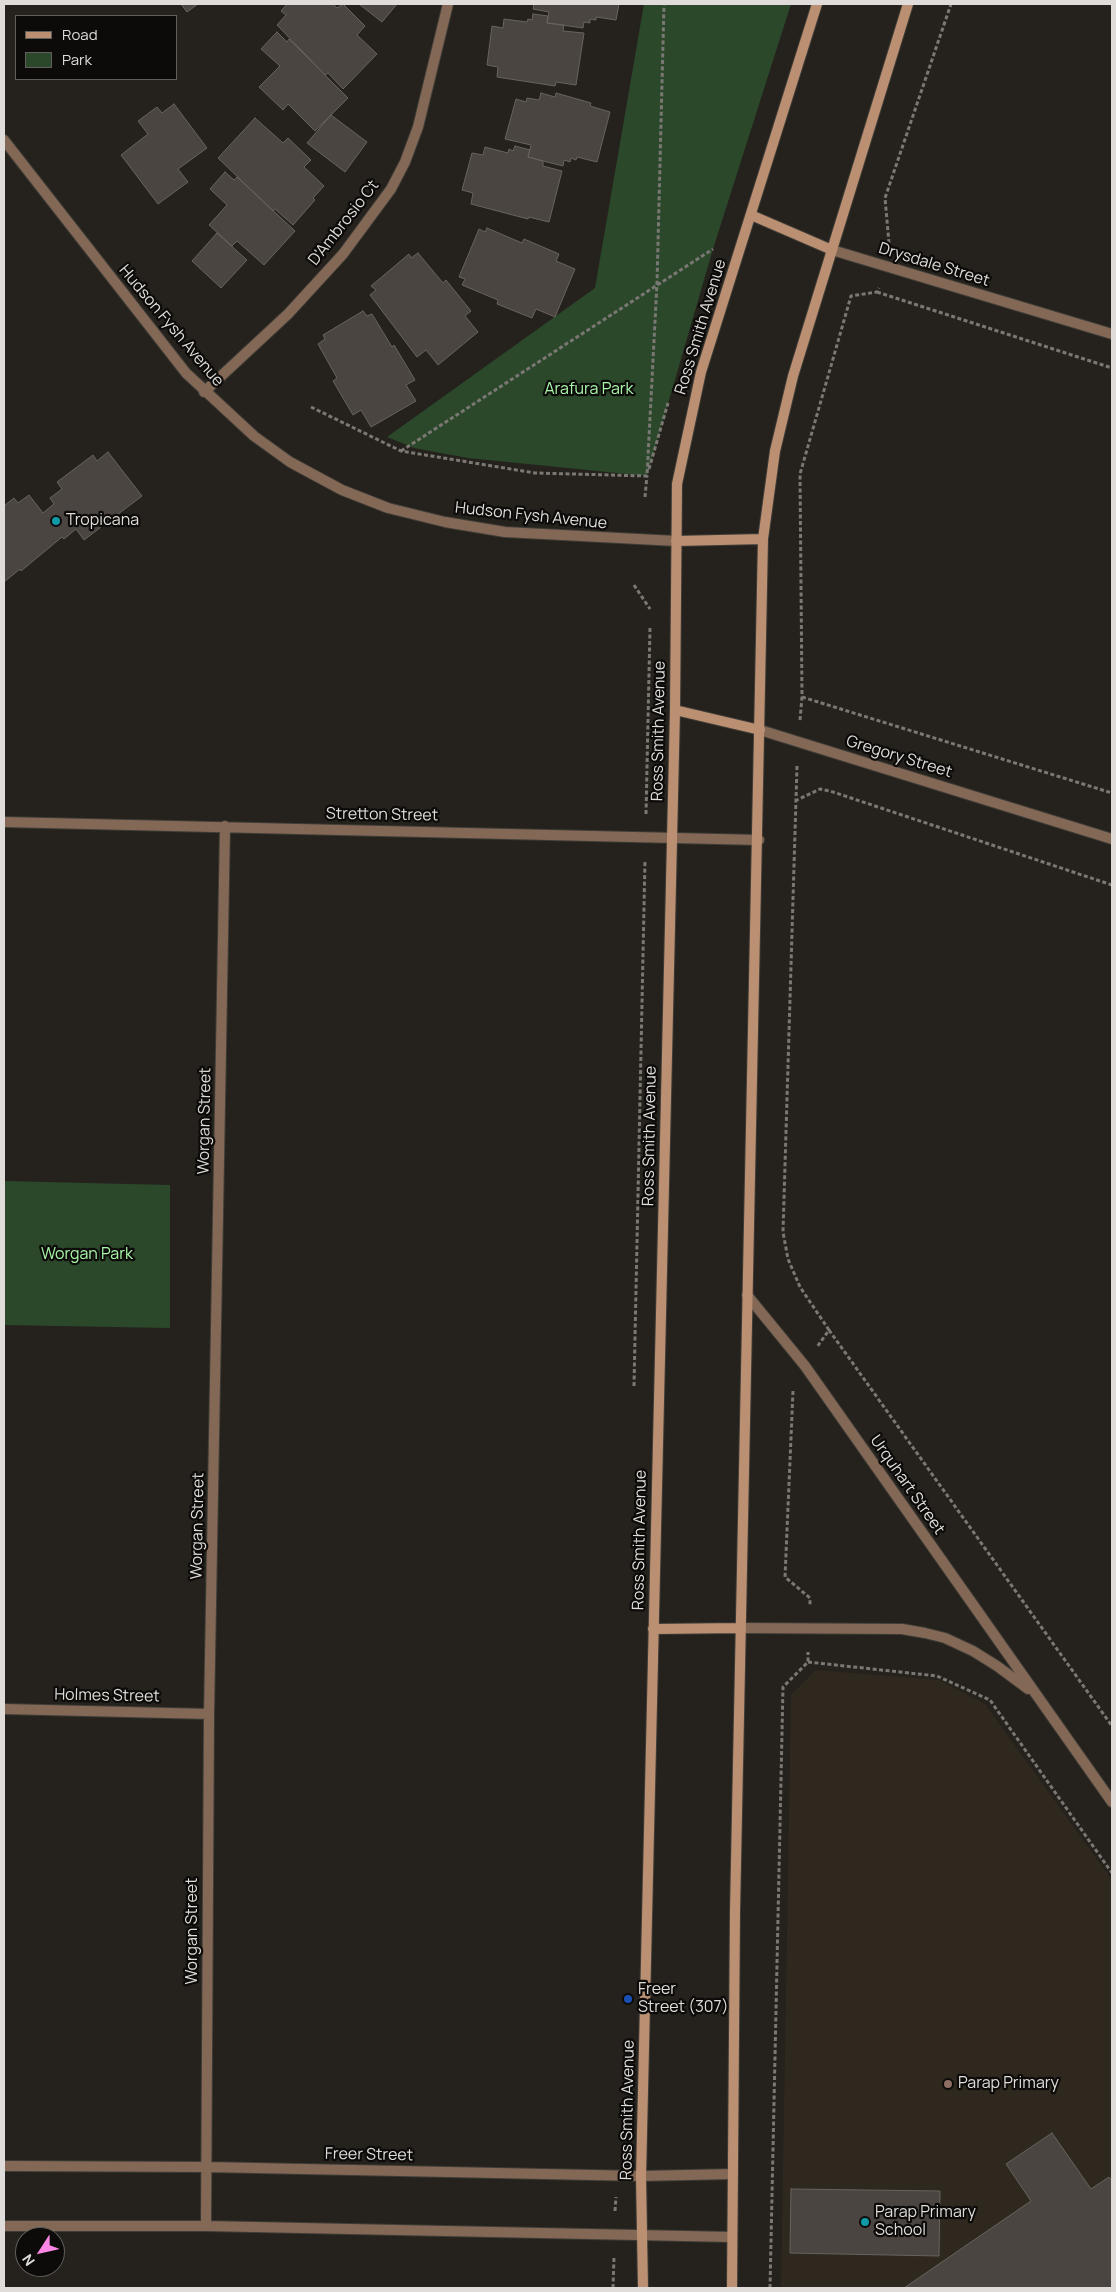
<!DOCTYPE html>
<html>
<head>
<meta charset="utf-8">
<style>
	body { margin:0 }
	#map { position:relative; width:1116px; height:2292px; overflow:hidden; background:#25221d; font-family:Manrope,sans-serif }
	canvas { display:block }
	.frame { position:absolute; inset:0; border:5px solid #dfdcd9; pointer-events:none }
	.legend { position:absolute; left:15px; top:15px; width:162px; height:65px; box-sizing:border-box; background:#0d0b09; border:1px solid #615f5c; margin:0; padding:6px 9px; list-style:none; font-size:15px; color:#dfdcd9 }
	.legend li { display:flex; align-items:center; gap:10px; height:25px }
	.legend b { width:25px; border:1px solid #615f5c }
	.north { position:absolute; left:15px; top:2227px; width:50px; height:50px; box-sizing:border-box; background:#0d0b09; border:1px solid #615f5c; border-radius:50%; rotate:235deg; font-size:14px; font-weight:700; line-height:20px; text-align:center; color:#dfdcd9 }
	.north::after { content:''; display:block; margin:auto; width:18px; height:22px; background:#fc86e3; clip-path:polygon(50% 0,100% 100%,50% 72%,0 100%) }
</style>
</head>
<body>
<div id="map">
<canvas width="1116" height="2292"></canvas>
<div class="frame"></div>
<ul class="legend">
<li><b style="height:6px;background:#bb9072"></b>Road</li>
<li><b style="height:14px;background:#2b482b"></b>Park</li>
</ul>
<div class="north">N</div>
</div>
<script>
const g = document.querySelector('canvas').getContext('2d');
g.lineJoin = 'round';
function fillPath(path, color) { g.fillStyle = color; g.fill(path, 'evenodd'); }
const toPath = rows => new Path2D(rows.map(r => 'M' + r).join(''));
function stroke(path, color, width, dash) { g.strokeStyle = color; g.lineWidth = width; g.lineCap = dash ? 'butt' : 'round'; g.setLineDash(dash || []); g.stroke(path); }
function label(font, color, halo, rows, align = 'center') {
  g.font = font + ' Manrope,sans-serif'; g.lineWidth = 4.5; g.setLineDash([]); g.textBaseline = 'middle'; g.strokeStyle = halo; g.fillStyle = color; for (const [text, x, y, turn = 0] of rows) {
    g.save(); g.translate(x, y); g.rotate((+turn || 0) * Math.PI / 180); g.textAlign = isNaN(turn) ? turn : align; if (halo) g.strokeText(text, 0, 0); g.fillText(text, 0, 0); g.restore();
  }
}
fillPath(toPath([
	[816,1670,939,1680,985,1704,1112,1880,1112,2288,781,2288,791,1695]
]), '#2f281e');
fillPath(toPath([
	[644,4,791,4,713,249,647,476,468,458,414,448,387,437,595,288],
	[4,1181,170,1185,170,1328,4,1325]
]), '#2b482b');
const building = toPath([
	[181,4,198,4,187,12,181,4],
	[287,4,333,4,337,8,343,4,365,26,357,35,377,54,343,89,328,73,325,75,277,25,286,15,281,11,287,4],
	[359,4,397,4,382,22,359,4],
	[534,4,619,4,616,20,596,17,596,20,590,19,590,23,584,22,583,28,547,23,549,12,533,9,534,4],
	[533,14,548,16,547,23,564,25,563,31,584,33,576,85,556,82,555,86,497,77,498,67,487,65,492,26,503,28,504,19,527,22,528,19,532,20,533,14],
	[277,32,287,42,289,39,348,98,315,131,288,104,283,110,259,87,280,66,261,49,277,32],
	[541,93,555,97,556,93,591,103,590,106,610,112,597,162,577,157,576,160,571,158,570,162,564,160,563,166,543,161,528,157,531,145,505,139,516,99,526,102,527,98,539,100,541,93],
	[174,104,207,148,178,169,188,182,158,204,121,155,148,134,138,121,157,107,162,113,174,104],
	[331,115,367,142,345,172,307,143,331,115],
	[255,118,283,143,288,138,311,160,304,167,324,186,313,198,315,200,293,225,275,209,273,211,218,158,255,118],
	[515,146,530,150,528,157,543,161,543,166,562,171,549,222,529,217,528,219,471,204,473,193,462,190,472,153,483,155,485,147,508,153,509,149,513,151,515,146],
	[225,172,234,180,237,177,295,231,264,265,237,241,232,246,209,225,227,205,210,189,225,172],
	[487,228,522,243,524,239,559,254,556,261,575,269,555,317,536,309,532,318,497,304,498,300,462,285,465,279,459,277,479,229,485,232,487,228],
	[217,233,247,260,221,288,192,261,217,233],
	[418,253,443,283,446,280,471,311,465,316,478,332,438,365,426,350,417,357,370,295,376,290,371,286,409,254,411,258,418,253],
	[363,311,367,316,372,314,392,347,394,345,415,380,406,385,416,401,371,427,361,410,353,415,333,381,337,378,318,344,325,339,323,335,363,311],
	[108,452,142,496,84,540,76,529,64,539,62,537,21,571,20,569,4,582,4,506,14,498,18,503,29,495,43,513,54,504,50,498,62,489,57,482,93,455,97,461,108,452],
	[1052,2133,1091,2189,1109,2177,1112,2181,1112,2288,904,2288,1031,2201,1006,2164,1052,2133],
	[791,2189,940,2191,939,2256,790,2253,791,2189]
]);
fillPath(building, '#4b4542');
stroke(building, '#69635f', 1);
const street = toPath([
	[4,140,186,373,254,436,290,462,342,490,388,508,445,522,505,532,676,541],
	[832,250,1112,334],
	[204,392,288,314,343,254,391,189,405,162,418,127,448,4],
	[760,730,1112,839],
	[4,822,759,840],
	[747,1295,805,1366,1112,1802],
	[741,1628,902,1629,925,1633,945,1638,973,1651,997,1666,1028,1689],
	[4,1709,209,1714],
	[4,2166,207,2167,641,2176,733,2174],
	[4,2226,206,2226,732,2237],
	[206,2226,209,1714,225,826]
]);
const secondary = toPath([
	[751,215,832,250],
	[676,541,763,539],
	[675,710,760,730],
	[653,1629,741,1628],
	[643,2288,641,2176,675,710,677,484,701,372,817,4],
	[732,2288,735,1911,763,539,775,451,793,376,908,4]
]);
stroke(street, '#3f3c37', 12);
stroke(secondary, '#3f3c37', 12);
stroke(toPath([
	[889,243,885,198,951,4],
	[877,292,1112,368],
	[311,407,401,451,535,473,647,476,657,283,664,4],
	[401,451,713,249],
	[649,469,668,403],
	[645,497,647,475],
	[634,585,650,609],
	[802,697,1112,793],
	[800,720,802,697,800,474,851,296,877,292,879,288],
	[797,766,783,1232,788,1259,800,1287,829,1330,817,1347],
	[795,801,820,789,830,791,1112,885],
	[646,814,650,628],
	[829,1330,1112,1726],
	[634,1386,645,860],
	[793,1391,785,1577,810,1598,810,1606],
	[808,1662,937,1676,990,1700,1112,1873],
	[615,2211,616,2197],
	[613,2288,614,2257],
	[770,2288,783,1687,808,1662,808,1652]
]), '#7b7874', 3, [4, 2.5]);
stroke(street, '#836856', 10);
stroke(secondary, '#bb9072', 10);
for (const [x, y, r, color] of [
	[56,521,5,"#0f9aa8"],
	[628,1999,5,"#1a4fb4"],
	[948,2084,5,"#8d6e63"],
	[865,2222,5,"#0f9aa8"]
]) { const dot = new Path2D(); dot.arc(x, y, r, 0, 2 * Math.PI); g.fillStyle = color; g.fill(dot); stroke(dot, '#0d0b09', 2); }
label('16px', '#dfdcd9', '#0d0b09', [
	["D'Ambrosio Ct",344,223,-52],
	["Drysdale Street",934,265,17],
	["Hudson Fysh Avenue",171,326,50],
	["Ross Smith Avenue",701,327,-73],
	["Hudson Fysh Avenue",531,516,6],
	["Ross Smith Avenue",659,731,-89],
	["Gregory Street",899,757,17],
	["Stretton Street",382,815,1],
	["Worgan Street",205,1121,-89],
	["Ross Smith Avenue",650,1136,-89],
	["Urquhart Street",907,1485,55],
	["Worgan Street",198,1526,-89],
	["Ross Smith Avenue",640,1540,-89],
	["Holmes Street",107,1696,1],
	["Worgan Street",193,1931,-90],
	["Ross Smith Avenue",628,2110,-89],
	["Freer Street",369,2155,1]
]);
label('16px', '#a8f6a9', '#0d0b09', [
	["Arafura Park",589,390],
	["Worgan Park",87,1255]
]);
label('16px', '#dfdcd9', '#0d0b09', [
	["Tropicana",66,521],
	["Freer",638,1990],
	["Street (307)",638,2008],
	["Parap Primary",958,2084],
	["Parap Primary",875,2213],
	["School",875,2231]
], 'left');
</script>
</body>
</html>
